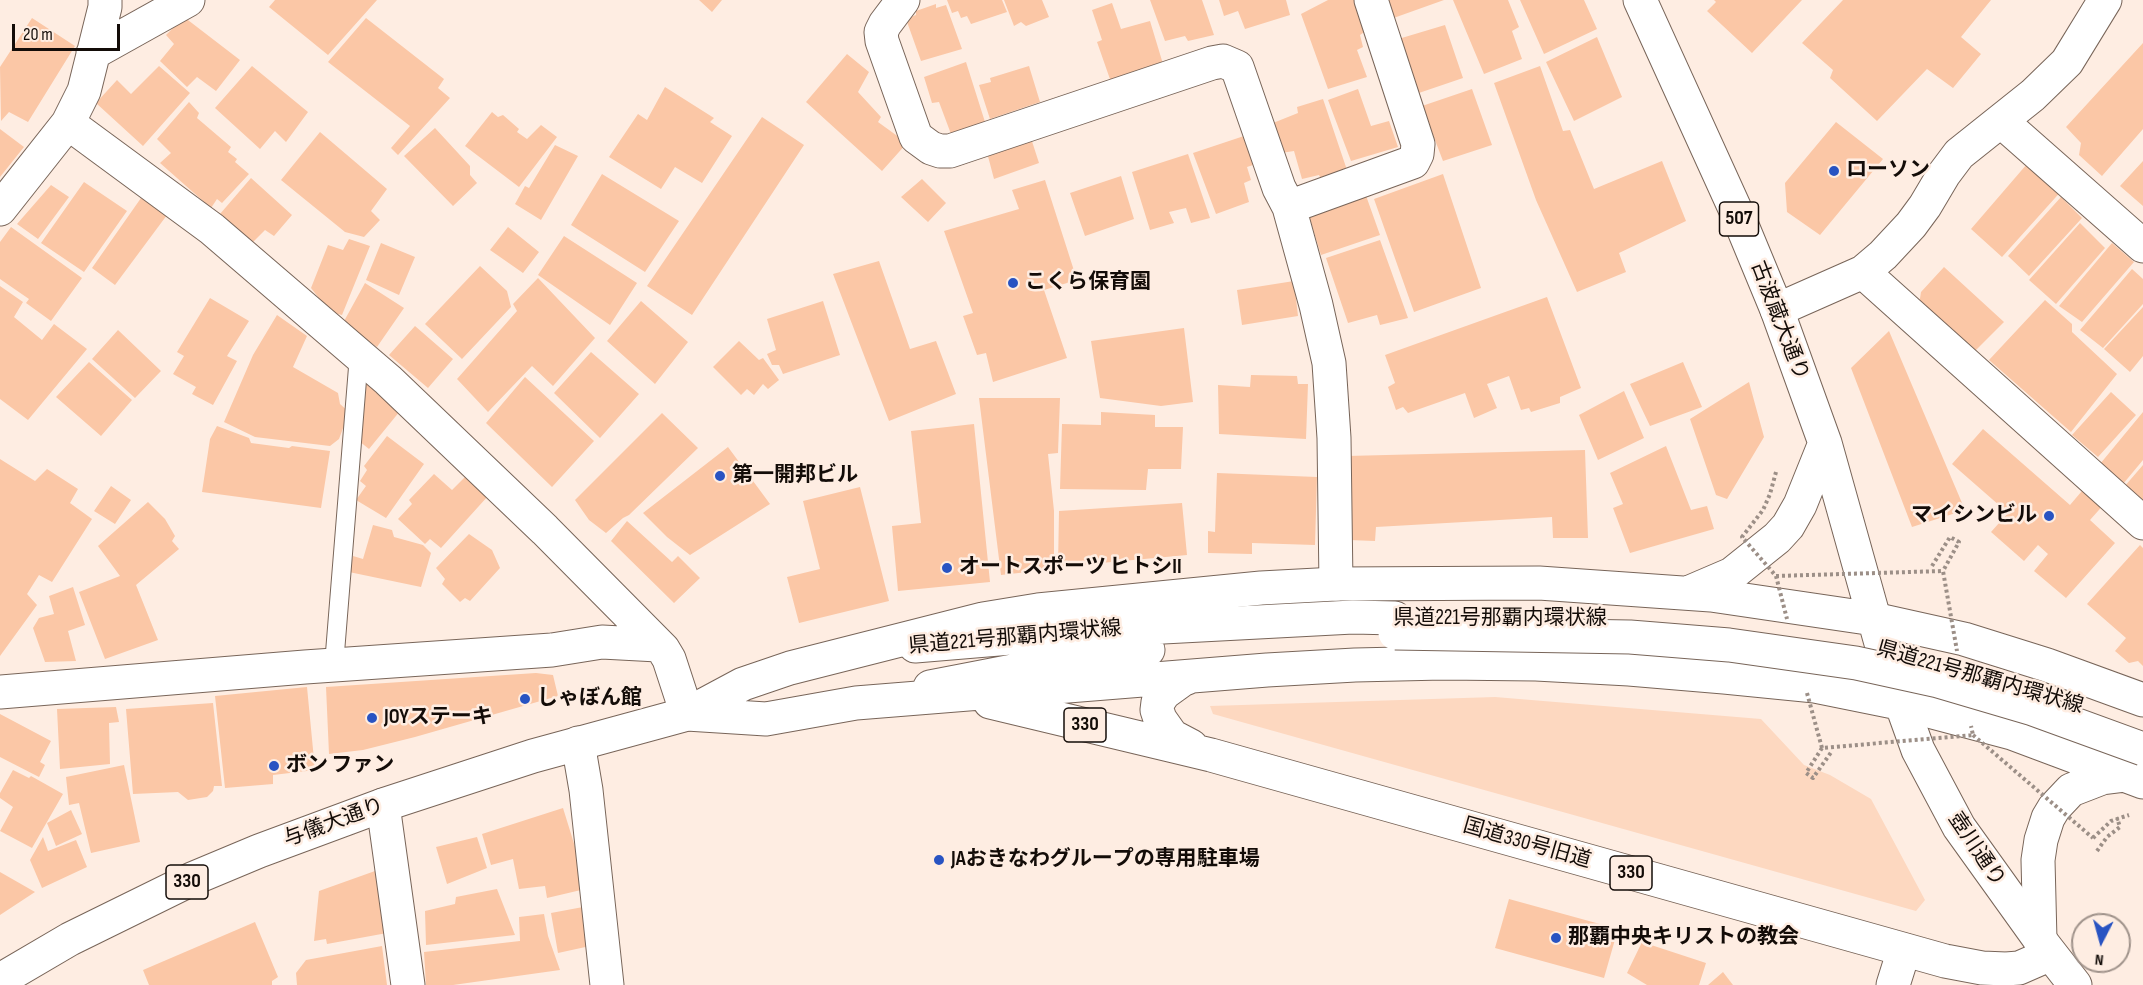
<!DOCTYPE html>
<html>
<head>
<meta charset="utf-8">
<style>
	body { margin:0 }
	#map { position:relative; width:2143px; height:985px; overflow:hidden; background:#feede2; font-family:"Sofia Sans Condensed",sans-serif }
	canvas { display:block }
	.north { position:absolute; left:2071px; top:913px; width:60px; height:60px; box-sizing:border-box; background:#feede2; border:2px solid #a0938b; border-radius:50%; rotate:186deg; font-size:16px; font-weight:700; line-height:24px; text-align:center; color:#130c08 }
	.north::after { content:''; display:block; margin:auto; width:21px; height:27px; background:#2853c2; clip-path:polygon(50% 0,100% 100%,50% 72%,0 100%) }
	.scale { position:absolute; left:12px; top:24px; width:108px; height:27px; box-sizing:border-box; border:3px solid #130c08; border-top:0; padding-left:8px; font-size:18px; line-height:21px; white-space:nowrap; color:#130c08; -webkit-text-stroke:4px #feede2; paint-order:stroke }
</style>
</head>
<body>
<div id="map">
<canvas width="2143" height="985"></canvas>
<div class="north">N</div>
<div class="scale">20 m</div>
</div>
<script>
const g = document.querySelector('canvas').getContext('2d');
g.lineJoin = 'round';
function fillPath(path, color) { g.fillStyle = color; g.fill(path, 'evenodd'); }
const toPath = rows => new Path2D(rows.map(r => 'M' + r).join(''));
function stroke(path, color, width, dash) { g.strokeStyle = color; g.lineWidth = width; g.lineCap = dash ? 'butt' : 'round'; g.setLineDash(dash || []); g.stroke(path); }
function label(font, color, halo, rows, align = 'center') {
  g.font = font + ' "Sofia Sans Condensed","Noto Sans JP",sans-serif'; g.lineWidth = 5; g.setLineDash([]); g.textBaseline = 'middle'; g.strokeStyle = halo; g.fillStyle = color; for (const [text, x, y, turn = 0] of rows) {
    g.save(); g.translate(x, y); g.rotate((+turn || 0) * Math.PI / 180); g.textAlign = isNaN(turn) ? turn : align; if (halo) g.strokeText(text, 0, 0); g.fillText(text, 0, 0); g.restore();
  }
}
fillPath(toPath([
	[1495,697,1761,719,1804,765,1830,775,1871,799,1925,900,1916,911,1213,714,1210,706]
]), '#fdd8c0');
fillPath(toPath([
	[275,0,377,0,328,55,269,7],
	[699,0,722,0,712,12],
	[947,0,1002,0,1007,12,971,24,967,16,961,18,958,11,952,13],
	[1004,0,1042,0,1049,17,1026,26,1021,22,1014,26],
	[1150,0,1202,0,1214,35,1188,41,1185,36,1165,41],
	[1219,0,1286,0,1290,15,1245,29,1238,11,1224,16],
	[1328,0,1357,0,1367,30,1360,35,1363,47,1357,50,1367,77,1328,89,1301,14],
	[1382,0,1444,0,1388,20],
	[1453,0,1508,0,1519,27,1512,31,1522,59,1484,74],
	[1520,0,1584,0,1597,29,1544,54],
	[1714,0,1802,0,1752,53,1707,11,1716,2],
	[1843,0,1991,0,1961,37,1981,54,1953,88,1927,69,1877,121,1830,78,1833,70,1802,43],
	[1112,3,1121,29,1150,21,1163,64,1111,82,1097,42,1102,40,1092,10],
	[936,4,936,8,946,5,962,49,921,61,906,19,916,15,916,11],
	[184,17,240,60,216,91,197,77,187,87,160,61,174,44,166,35],
	[32,18,75,46,28,122,9,112,1,121,0,67],
	[366,18,444,79,438,88,450,98,398,155,391,148,410,126,328,62],
	[1445,25,1463,78,1410,96,1395,40],
	[1597,37,1622,97,1574,121,1546,62],
	[2143,43,2143,129,2102,176,2079,155,2081,143,2066,127],
	[847,54,869,72,858,92,881,117,878,122,907,143,882,171,806,102],
	[966,62,985,122,951,134,939,102,932,103,924,77],
	[159,66,190,93,143,146,96,103,117,80,131,94],
	[252,66,308,112,286,142,275,131,260,149,215,108],
	[1029,66,1040,102,990,119,979,85,991,82,990,78],
	[1540,66,1563,131,1570,130,1594,189,1662,161,1686,221,1619,253,1626,272,1577,292,1536,200,1494,83],
	[665,87,714,118,710,122,732,136,702,183,675,167,661,189,609,157,638,114,647,120],
	[1358,89,1371,126,1389,121,1398,147,1351,161,1328,100],
	[1472,89,1492,145,1443,161,1422,106],
	[1323,99,1348,173,1322,181,1319,175,1302,179,1294,151,1281,153,1273,123,1298,113,1297,107],
	[189,102,199,113,197,118,231,147,228,152,237,159,235,162,249,174,222,203,217,199,211,208,160,163,171,153,157,139],
	[492,112,498,117,503,115,519,129,517,132,527,139,541,125,557,137,519,187,465,146],
	[762,117,804,145,692,315,647,286],
	[1836,122,1883,159,1820,235,1787,212,1785,183],
	[435,128,470,166,470,175,477,183,453,206,404,156],
	[0,129,24,147,0,177],
	[320,132,387,189,371,211,380,220,364,237,345,232,281,180],
	[1029,132,1039,163,994,179,985,145],
	[1247,135,1256,164,1247,167,1251,180,1244,183,1249,202,1216,214,1193,153],
	[555,145,578,156,541,220,515,204,525,186,529,188],
	[1188,154,1210,218,1191,223,1186,208,1169,212,1174,223,1150,230,1132,172],
	[2143,161,2143,206,2120,186],
	[2027,164,2064,188,2002,257,1971,229],
	[602,174,679,221,645,272,571,225],
	[1443,174,1481,288,1414,312,1374,199],
	[1121,176,1134,219,1085,236,1070,193],
	[251,178,292,215,274,236,265,230,251,244,220,214],
	[922,179,946,203,928,222,901,197],
	[1045,180,1077,280,1044,290,1067,358,993,382,986,353,977,355,963,316,973,313,944,231,1019,209,1012,190],
	[84,182,127,211,84,272,41,243],
	[51,185,69,197,38,239,17,224],
	[1364,190,1380,235,1321,255,1307,210],
	[2061,197,2082,218,2029,276,2008,256],
	[141,198,167,215,115,285,92,268],
	[2080,223,2105,248,2056,304,2029,280],
	[11,227,82,278,51,321,26,303,29,299,0,279,0,242],
	[508,227,539,252,523,273,490,250],
	[564,236,637,283,610,325,538,275],
	[349,239,370,246,342,315,330,312,311,288,328,245,343,250],
	[1380,240,1408,318,1380,325,1377,315,1348,323,1326,258],
	[381,243,415,257,399,295,366,280],
	[2112,243,2134,262,2082,322,2059,306],
	[879,261,910,349,936,341,956,394,889,421,833,274],
	[480,266,507,291,511,307,462,359,425,324],
	[1944,267,2004,322,1975,351,1919,305,1921,292],
	[2132,269,2143,279,2143,304,2103,348,2080,330],
	[538,278,595,338,553,386,532,366,488,412,457,379,517,311,513,304],
	[1294,281,1298,316,1242,325,1237,290],
	[365,283,404,308,377,347,343,323],
	[0,286,23,302,14,317,42,340,54,324,87,349,28,420,0,399],
	[1547,297,1581,388,1560,397,1560,403,1531,412,1529,408,1521,410,1509,376,1487,384,1497,408,1474,418,1465,393,1408,413,1403,407,1396,410,1388,387,1395,383,1385,355],
	[210,298,249,321,227,356,237,361,213,405,192,394,196,387,173,374,184,356,177,352],
	[2045,300,2072,324,2072,332,2117,374,2071,432,1989,360],
	[641,301,688,342,655,384,607,341],
	[823,301,840,355,783,374,779,365,772,365,767,354,776,350,767,319],
	[2143,307,2143,356,2130,372,2104,349],
	[277,315,307,336,293,367,338,393,340,404,349,412,339,439,330,446,255,437,224,422,253,355],
	[415,326,453,359,428,388,389,355],
	[1184,328,1193,402,1161,406,1100,398,1091,341],
	[118,330,161,371,135,398,92,359],
	[1889,331,1965,510,1912,527,1851,368],
	[739,341,759,360,763,358,779,380,768,389,763,384,754,395,747,389,741,395,713,367],
	[591,352,639,394,600,438,554,393],
	[89,362,132,400,101,436,56,397],
	[1683,362,1702,407,1650,426,1630,384],
	[1251,375,1297,376,1298,384,1308,384,1306,439,1219,434,1218,385,1250,387],
	[525,377,594,441,552,487,486,423],
	[366,381,400,411,369,449,359,441,364,416,360,408],
	[1749,382,1764,437,1727,499,1716,495,1690,419],
	[1624,391,1644,438,1598,460,1579,415],
	[2111,392,2136,415,2098,457,2072,435],
	[979,398,1060,398,1058,453,1048,454,1054,511,1054,569,1001,575],
	[1101,412,1155,415,1155,427,1183,427,1181,469,1148,469,1146,490,1060,489,1062,424,1101,425],
	[2143,412,2143,460,2123,484,2100,464],
	[662,413,698,448,629,515,623,518,606,533,589,520,575,500],
	[974,424,990,582,898,591,892,526,921,523,911,431],
	[217,426,249,438,251,443,289,448,292,446,330,451,321,508,202,492,210,439],
	[1983,429,2070,505,2087,485,2106,502,2090,520,2115,543,2066,598,2034,571,2048,554,2038,545,2024,561,1991,532,2008,513,1952,464],
	[387,436,424,464,386,518,356,500,366,486,360,481,367,470,364,466],
	[1666,446,1691,510,1707,506,1714,529,1630,553,1613,508,1623,504,1610,473],
	[728,447,770,504,690,555,667,537,643,513],
	[1585,450,1588,538,1553,538,1552,517,1376,527,1375,541,1349,540,1347,456],
	[0,459,35,481,47,469,78,489,70,503,92,519,52,582,39,575,27,594,37,605,0,656],
	[2143,465,2143,502,2124,487],
	[1217,473,1317,477,1315,545,1252,543,1252,554,1208,553,1208,531,1215,532],
	[434,474,452,490,465,477,488,496,441,548,430,539,425,544,398,519,412,504,409,500],
	[111,486,131,500,115,524,94,511],
	[860,487,889,601,799,623,787,577,820,569,803,501],
	[148,502,165,519,175,536,172,541,179,549,136,585,158,640,105,659,79,592,120,576,98,546],
	[1182,503,1187,555,1058,567,1059,511],
	[627,521,672,562,678,556,700,578,674,603,611,541],
	[373,525,392,530,394,537,423,545,431,553,421,587,349,572,353,556,363,559],
	[469,534,492,550,500,568,470,601,465,598,460,602,442,584,445,579,436,568],
	[2140,545,2143,548,2143,666,2138,661,2129,663,2115,651,2126,638,2087,604],
	[73,587,85,625,68,631,76,661,45,662,33,628,39,618,54,614,49,596],
	[536,673,553,675,558,696,415,737,363,750,329,754,326,687],
	[307,687,315,770,273,775,273,784,225,788,215,696],
	[213,703,222,786,214,786,213,791,207,797,188,800,178,792,133,794,126,709],
	[116,707,119,722,109,723,110,764,60,769,57,709],
	[0,714,51,741,40,762,45,765,39,777,0,757],
	[124,765,140,842,91,853,79,803,69,805,66,777],
	[13,770,29,778,31,776,63,794,32,848,0,831,13,807,0,798,0,793],
	[563,808,576,850,581,890,547,898,545,886,519,889,513,859,491,865,482,834],
	[71,810,82,834,56,846,47,823],
	[43,837,48,851,76,840,87,867,42,888,30,860],
	[477,837,487,868,447,884,436,847],
	[375,871,387,933,327,944,326,939,314,941,319,891],
	[0,872,35,892,0,915],
	[497,889,515,935,426,945,425,911,455,904,456,897],
	[1509,899,1618,929,1604,978,1495,948],
	[583,907,590,946,558,953,551,913],
	[544,914,548,936,560,970,453,985,426,985,424,952,520,941,519,917],
	[255,922,278,977,272,981,272,985,149,985,143,970],
	[1642,942,1706,963,1699,985,1647,985,1627,973],
	[382,946,387,985,297,985,296,973,306,960],
	[1723,972,1733,985,1708,985]
]), '#fbc7a6');
const lane = toPath([
	[334,665,359,355]
]);
const street = toPath([
	[903,0,885,24,881,32,882,41,916,137,931,148,940,151,950,151,1212,63,1223,61,1237,67,1279,188,1289,207,1316,305,1329,363,1334,438,1336,584],
	[93,53,188,0],
	[2001,121,2143,246],
	[68,123,212,229,388,380,545,530,663,649,669,659,687,714],
	[1289,207,1413,162,1417,154,1418,144,1371,0],
	[0,209,68,123,84,91,105,7,105,0],
	[1863,272,2143,523],
	[1777,310,1863,272,1883,255,1911,225,1925,206,1944,174,1959,154,2033,95,2067,62,2105,0],
	[0,692,305,667,552,650,602,642,658,645],
	[578,743,586,790,607,985],
	[383,805,408,985],
	[1893,985,1904,950]
]);
const secondary = toPath([
	[1874,619,1964,639,2047,665,2143,700],
	[915,646,1106,630,1353,617,1395,618],
	[930,687,1106,653,1148,650],
	[1899,703,2012,733,2143,782],
	[2040,940,2038,860,2041,840,2048,818,2054,808,2071,790,2102,778,2126,775]
]);
const highway = toPath([
	[1640,0,1736,211,1777,310,1825,443,1886,661,1918,750,1959,827,2040,940,2075,985],
	[1690,592,1732,574,1777,538,1788,526,1800,505,1825,443],
	[990,702,1211,755,1945,961,1982,968,2006,969,2019,968,2051,954],
	[687,714,766,719,856,703,1267,670,1355,665,1443,663,1536,664,1629,669,1724,677,1815,686,1899,703],
	[1191,746,1172,736,1160,719,1157,710,1158,702,1164,693,1182,680,1192,676],
	[0,980,70,939,192,879,259,851,383,805,533,756,687,714,743,684,790,668,983,619,1038,610,1261,588,1336,584,1539,583,1711,595,1874,619]
]);
stroke(lane, '#786559', 20);
stroke(street, '#786559', 35);
stroke(secondary, '#786559', 35);
stroke(highway, '#786559', 35);
stroke(toPath([
	[1932,566,1950,537,1959,542,1943,571],
	[1822,748,1806,773,1813,778,1832,751],
	[2093,838,2111,821,2129,815],
	[2097,851,2107,837,2120,827,2117,818]
]), '#9c8f87', 4, [3, 3]);
stroke(lane, '#fff', 18);
stroke(street, '#fff', 33);
stroke(secondary, '#fff', 33);
stroke(highway, '#fff', 33);
const secondaryBridge = toPath([
	[1395,633,1630,637,1729,645,1856,663,1938,681,2033,709,2143,749]
]);
stroke(secondaryBridge, '#786559', 35, []);
stroke(toPath([
	[1776,472,1770,494,1763,510,1742,537,1776,576,1787,619],
	[1776,576,1943,571,1957,651],
	[1807,693,1822,748,1973,735,1971,726],
	[1973,735,2093,838]
]), '#9c8f87', 4, [3, 3]);
stroke(secondaryBridge, '#fff', 33);
for (const [x, y, r, color] of [
	[1834,171,6,"#2853c2"],
	[1013,283,6,"#2853c2"],
	[720,476,6,"#2853c2"],
	[2049,516,6,"#2853c2"],
	[947,568,6,"#2853c2"],
	[525,699,6,"#2853c2"],
	[372,718,6,"#2853c2"],
	[274,766,6,"#2853c2"],
	[939,860,6,"#2853c2"],
	[1556,938,6,"#2853c2"]
]) { const dot = new Path2D(); dot.arc(x, y, r, 0, 2 * Math.PI); g.fillStyle = color; g.fill(dot); stroke(dot, '#feede2', 2); }
for (const [x, y, w] of [
	[1739,219,39],
	[1085,725,42],
	[1631,873,42],
	[187,882,42]
]) { const box = new Path2D(); box.roundRect(x - w / 2, y - 17, w, 34, 4.5); g.fillStyle = '#feede2'; g.fill(box); stroke(box, '#130c08', 1.5); }
label('bold 20px', '#130c08', null, [
	["507",1739,219],
	["330",1085,725],
	["330",1631,873],
	["330",187,882]
]);
label('bold 21px', '#130c08', '#feede2', [
	["ローソン",1846,171],
	["こくら保育園",1025,283],
	["第一開邦ビル",732,476],
	["マイシンビル",2037,516,"right"],
	["オートスポーツ ヒトシII",959,568],
	["しゃぼん館",537,699],
	["JOYステーキ",384,718],
	["ボン ファン",286,766],
	["JAおきなわグループの専用駐車場",951,860],
	["那覇中央キリストの教会",1568,938]
], 'left');
label('21px', '#130c08', '#feede2', [
	["古波蔵大通り",1779,321,69],
	["県道221号那覇内環状線",1500,619],
	["県道221号那覇内環状線",1015,638,-5],
	["県道221号那覇内環状線",1980,678,16],
	["与儀大通り",334,823,-20],
	["国道330号旧道",1527,844,16],
	["壺川通り",1976,850,56]
]);
</script>
</body>
</html>
